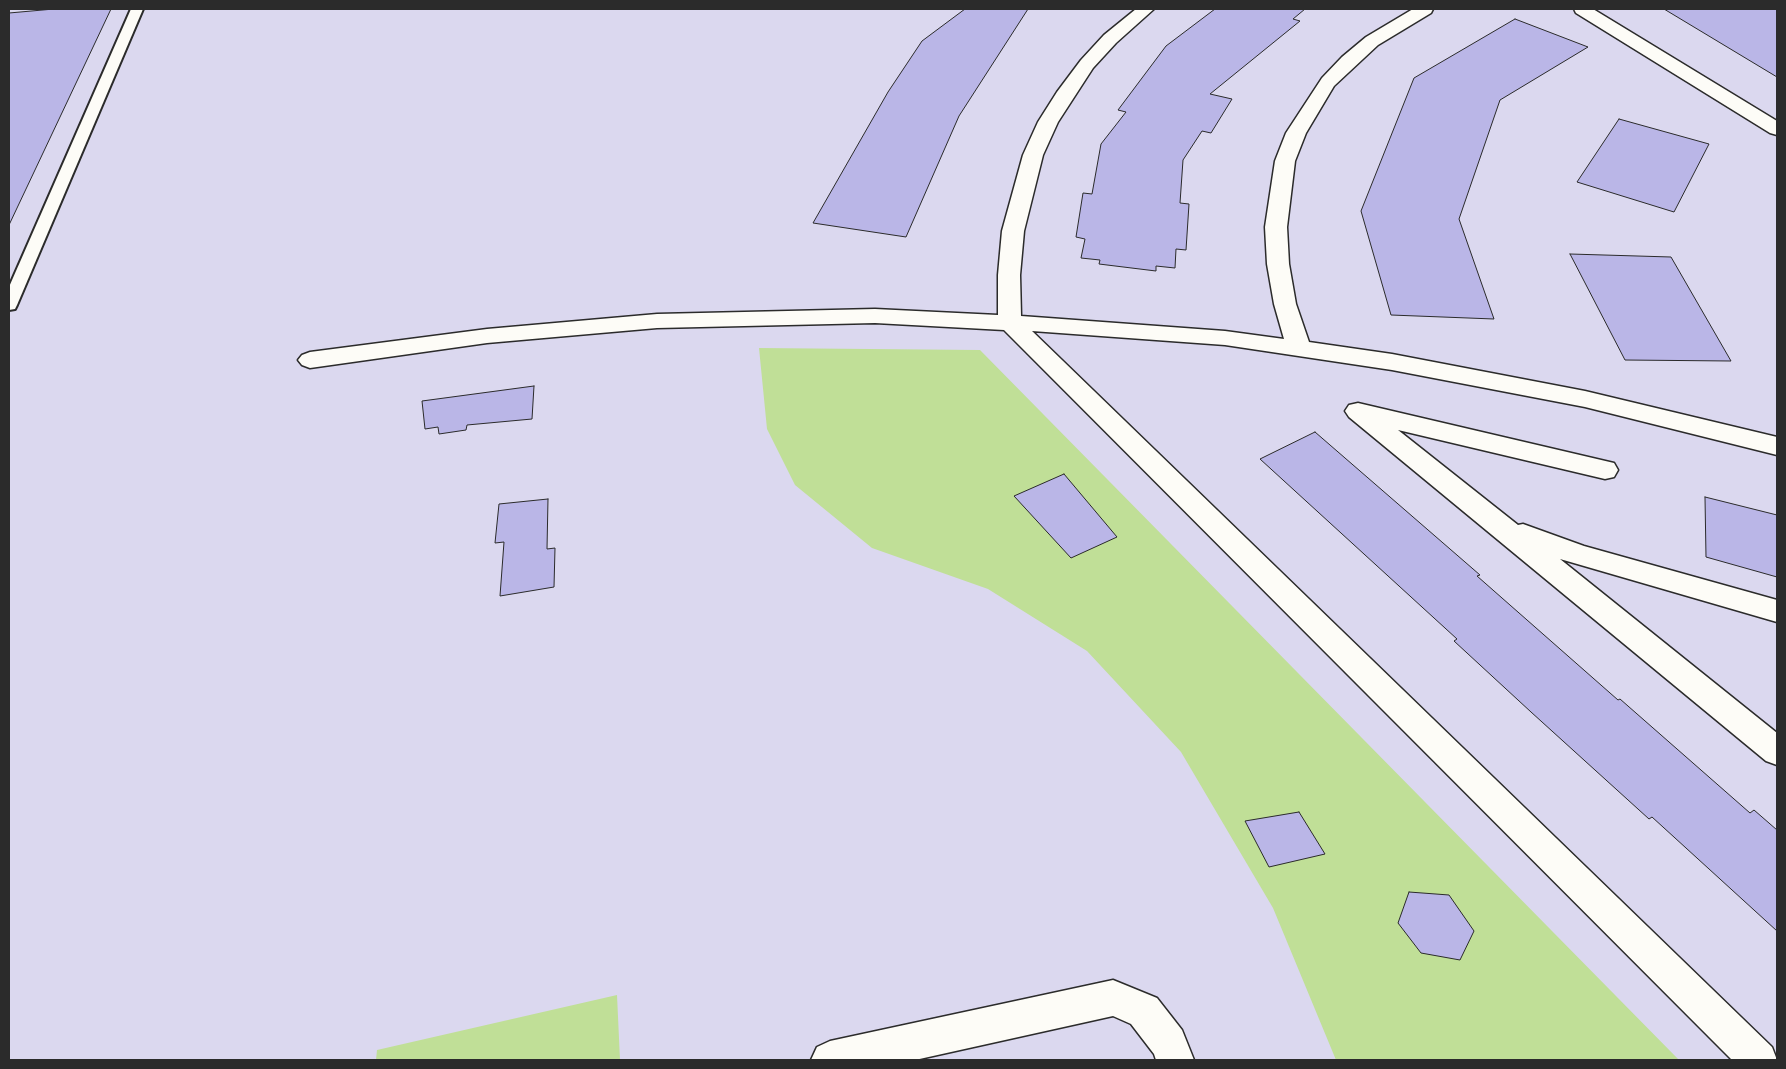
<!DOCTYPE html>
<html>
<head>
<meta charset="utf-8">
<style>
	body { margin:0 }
	#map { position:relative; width:1786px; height:1069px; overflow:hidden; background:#e9e7f2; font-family:Caveat,sans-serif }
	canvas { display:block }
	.frame { position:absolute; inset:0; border:10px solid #2b2b2b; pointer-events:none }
</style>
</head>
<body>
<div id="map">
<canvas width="1786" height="1069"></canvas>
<div class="frame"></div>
</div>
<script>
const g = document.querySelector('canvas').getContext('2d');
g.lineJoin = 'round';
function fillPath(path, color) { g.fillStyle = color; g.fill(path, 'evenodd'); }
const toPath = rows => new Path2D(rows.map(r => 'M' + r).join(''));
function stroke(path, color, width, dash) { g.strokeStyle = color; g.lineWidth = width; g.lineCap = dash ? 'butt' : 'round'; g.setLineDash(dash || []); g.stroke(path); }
fillPath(toPath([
	[9,9,1777,9,1777,1060,9,1060]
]), '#dbd8ef');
fillPath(toPath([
	[759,348,980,350,1679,1060,1336,1060,1273,908,1181,752,1087,651,988,589,872,548,795,485,767,429],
	[617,995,620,1060,376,1060,377,1050]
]), '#c0df97');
const building = toPath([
	[54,9,111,9,9,225,9,13,54,9],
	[965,9,1028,9,959,116,906,237,813,223,888,92,922,41,965,9],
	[1215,9,1305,9,1293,19,1300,21,1210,94,1232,99,1211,133,1202,131,1183,160,1180,203,1189,204,1186,250,1176,249,1175,268,1156,266,1156,271,1099,264,1100,260,1081,258,1085,239,1076,237,1083,193,1092,194,1101,144,1126,112,1118,110,1166,46,1215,9],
	[1664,9,1777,9,1777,77,1664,9],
	[1515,19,1588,47,1500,100,1459,219,1494,319,1391,315,1361,211,1414,78,1515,19],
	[1619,119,1709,144,1674,212,1577,182,1619,119],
	[1570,254,1671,257,1731,361,1625,360,1570,254],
	[534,386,532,419,467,425,466,430,439,434,438,427,425,429,422,401,534,386],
	[1315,432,1480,575,1477,576,1618,700,1620,699,1750,813,1754,810,1777,830,1777,931,1652,817,1649,819,1531,712,1454,641,1457,639,1260,459,1315,432],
	[1064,474,1117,537,1071,558,1014,496,1064,474],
	[1705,497,1777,515,1777,577,1706,557,1705,497],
	[548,499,547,549,555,548,554,587,500,596,504,542,495,543,499,504,548,499],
	[1299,812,1325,854,1269,867,1245,821,1299,812],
	[1409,892,1449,895,1474,931,1460,960,1421,953,1398,923,1409,892]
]);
fillPath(building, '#bab6e7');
stroke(building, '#2b2b2b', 1);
const lane = toPath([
	[131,9,143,9,17,305,15,309,9,310,9,287,131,9]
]);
const street = toPath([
	[1136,9,1154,9,1116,43,1093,68,1058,122,1043,155,1024,231,1020,275,1021,316,1225,331,1284,339,1274,304,1267,264,1265,227,1275,161,1286,133,1322,78,1342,57,1366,37,1413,9,1433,9,1431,13,1378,45,1334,86,1306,133,1295,161,1287,227,1289,264,1296,304,1309,342,1392,354,1585,391,1777,437,1777,455,1585,407,1392,370,1225,345,1032,331,1772,1047,1777,1060,1732,1060,1004,330,875,323,657,328,487,343,310,368,302,365,298,360,302,355,310,352,487,329,657,314,875,309,998,315,998,275,1002,231,1023,155,1038,122,1057,92,1081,60,1104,35,1136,9],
	[1574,9,1593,9,1777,121,1777,135,1770,133,1576,13,1574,9],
	[1358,403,1614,463,1618,470,1614,477,1605,479,1398,430,1518,525,1523,524,1584,546,1777,600,1777,622,1560,559,1777,733,1777,765,1766,761,1349,417,1345,411,1349,405,1358,403],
	[1113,980,1157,998,1182,1030,1194,1060,1156,1060,1154,1054,1131,1024,1113,1016,915,1060,811,1060,817,1047,830,1041,1113,980]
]);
stroke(lane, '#2b2b2b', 4);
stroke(street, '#2b2b2b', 3);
fillPath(lane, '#fdfcf7');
fillPath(street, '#fdfcf7');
</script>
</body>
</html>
